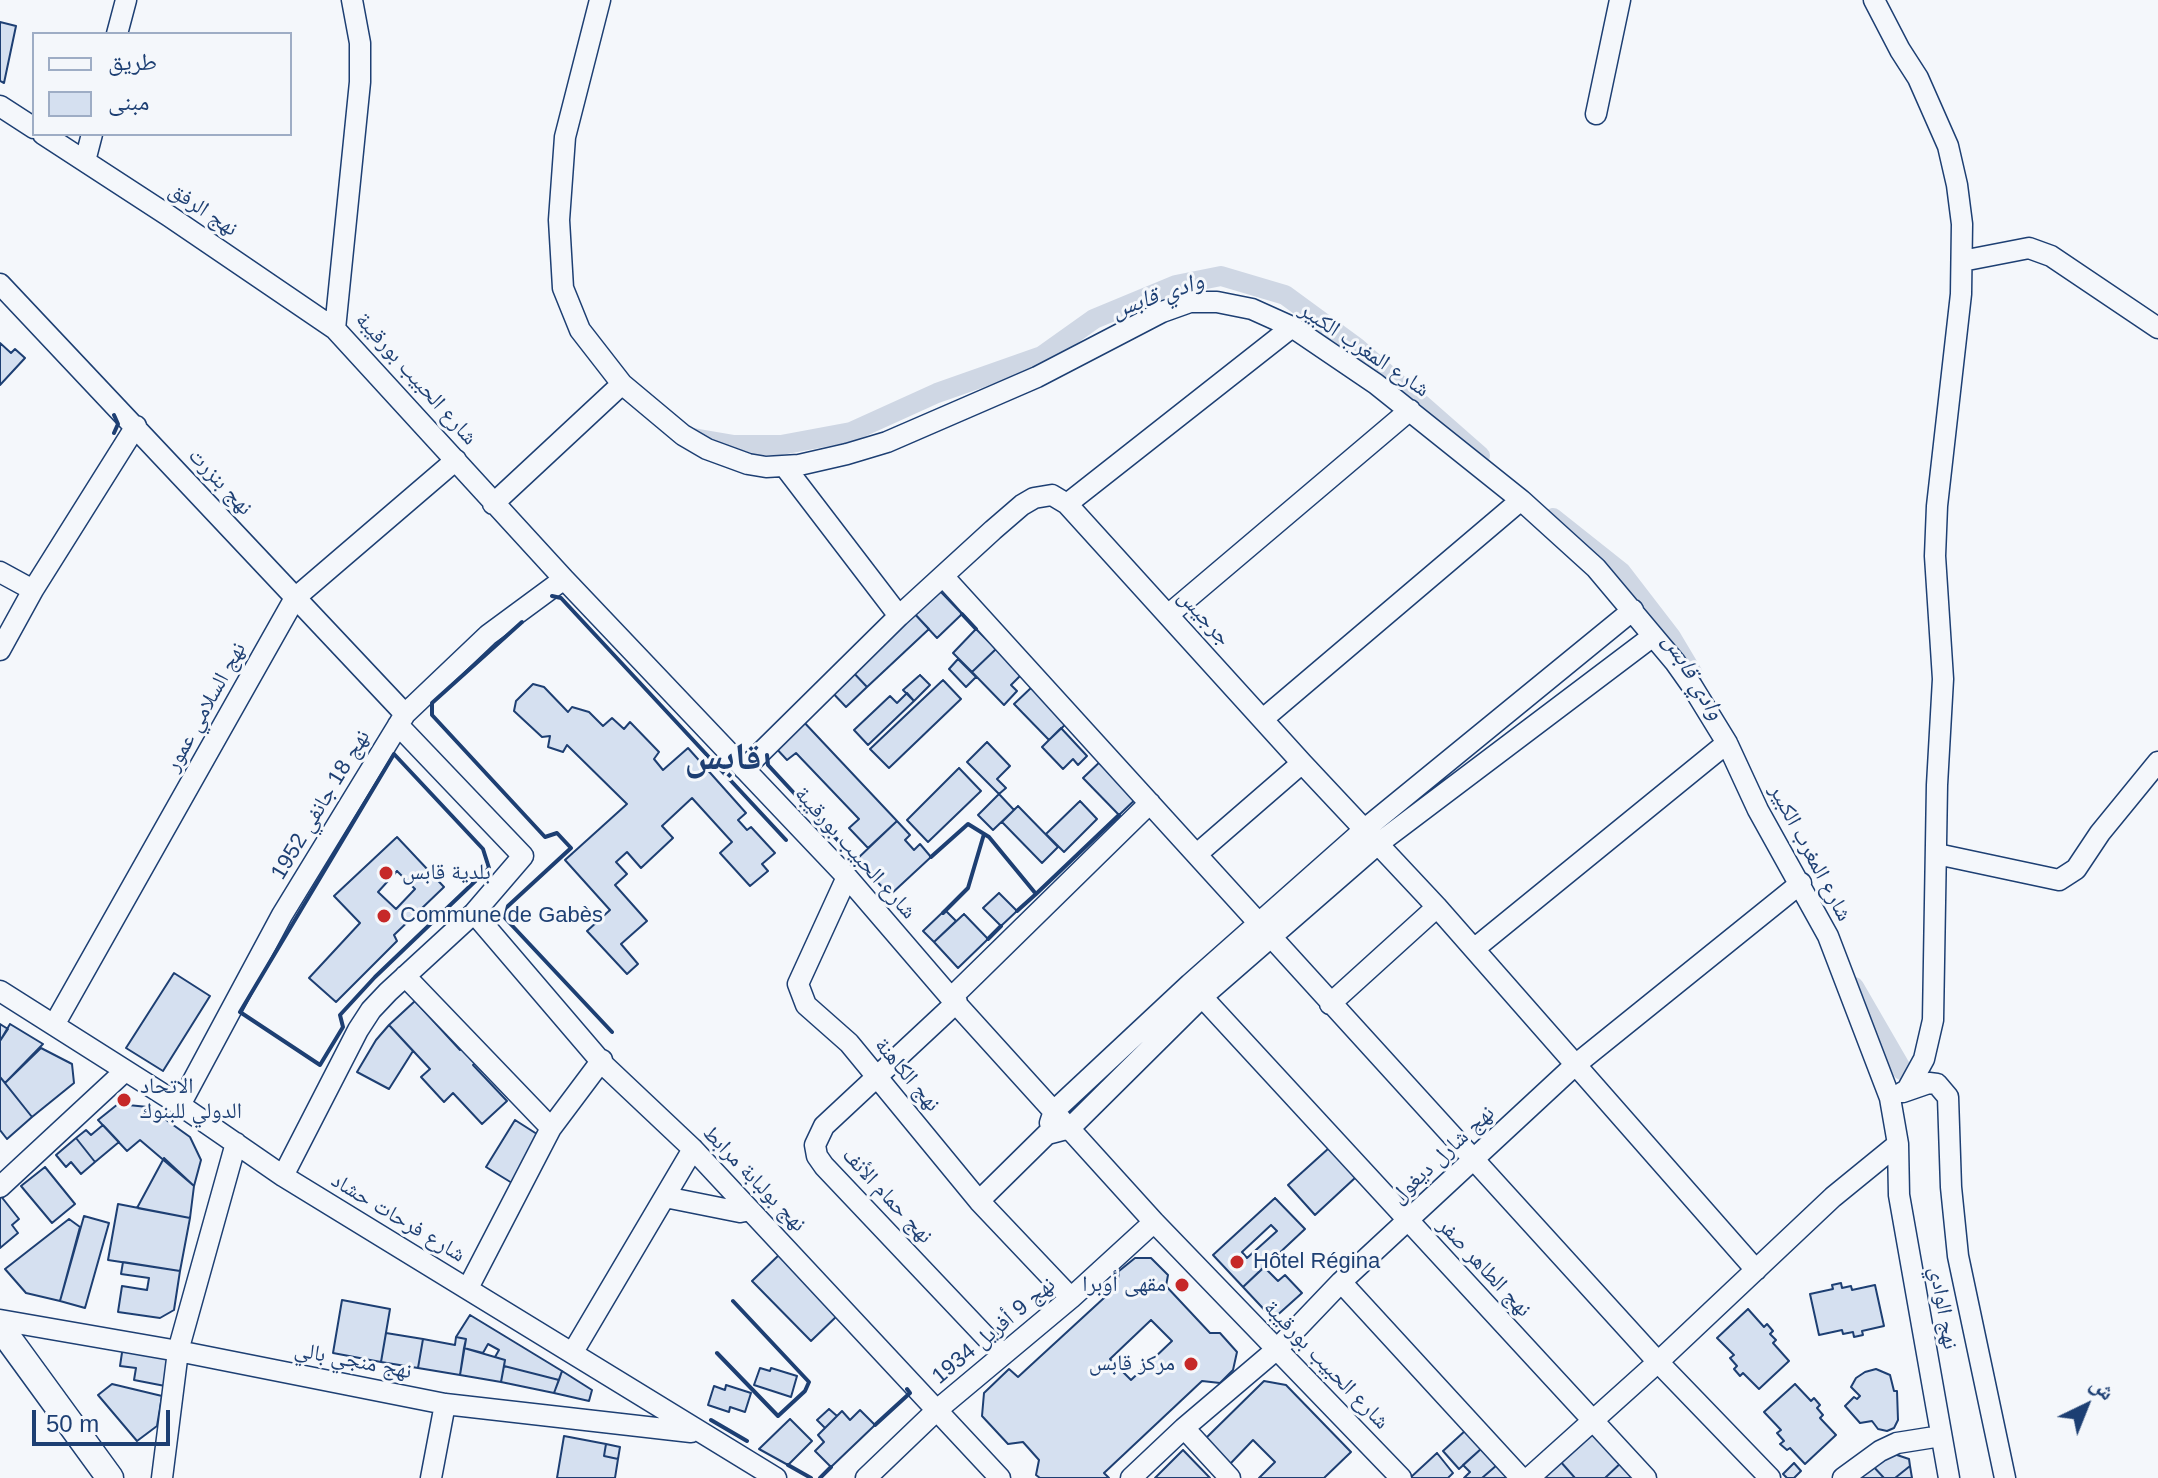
<!DOCTYPE html>
<html>
<head>
<meta charset="utf-8">
<style>
	body { margin:0 }
	#map { position:relative; width:2158px; height:1478px; overflow:hidden; background:#f4f7fb; font-family:Helvetica,"Noto Naskh Arabic",sans-serif }
	canvas { display:block }
	.legend { position:absolute; left:32px; top:32px; width:260px; height:104px; box-sizing:border-box; background:#f4f7fb; border:2px solid #9eadc5; margin:0; padding:10px 14px; list-style:none; font-size:24px; color:#1d3f73 }
	.legend li { display:flex; align-items:center; gap:16px; height:40px }
	.legend b { width:40px; border:2px solid #9eadc5 }
	.north { position:absolute; left:2046px; top:1366px; width:80px; height:80px; -webkit-text-stroke:6px #f4f7fb; paint-order:stroke; rotate:43deg; font-size:22px; font-weight:700; line-height:32px; text-align:center; color:#1d3f73 }
	.north::after { content:''; display:block; margin:auto; width:28px; height:36px; background:#1d3f73; clip-path:polygon(50% 0,100% 100%,50% 72%,0 100%) }
	.scale { position:absolute; left:32px; top:1410px; width:138px; height:36px; box-sizing:border-box; border:4px solid #1d3f73; border-top:0; padding-left:10px; font-size:24px; line-height:28px; white-space:nowrap; color:#1d3f73; -webkit-text-stroke:6px #f4f7fb; paint-order:stroke }
</style>
</head>
<body>
<div id="map">
<canvas width="2158" height="1478"></canvas>
<ul class="legend">
<li><b style="height:10px;background:#f4f7fb"></b>طريق</li>
<li><b style="height:22px;background:#d5e0f0"></b>مبنى</li>
</ul>
<div class="north">ش</div>
<div class="scale">50 m</div>
</div>
<script>
const g = document.querySelector('canvas').getContext('2d');
g.lineJoin = 'round';
const toPath = rows => new Path2D(rows.map(r => 'M' + r).join(''));
function stroke(path, color, width, dash) { g.strokeStyle = color; g.lineWidth = width; g.lineCap = dash ? 'butt' : 'round'; g.setLineDash(dash || []); g.stroke(path); }
function fillPath(path, color) { g.fillStyle = color; g.fill(path, 'evenodd'); }
function label(font, color, halo, rows, align = 'center') {
  g.font = font + ' Helvetica,"Noto Naskh Arabic",sans-serif'; g.lineWidth = 6; g.setLineDash([]); g.textBaseline = 'middle'; g.strokeStyle = halo; g.fillStyle = color; for (const [text, x, y, turn = 0] of rows) {
    g.save(); g.translate(x, y); g.rotate((+turn || 0) * Math.PI / 180); g.textAlign = isNaN(turn) ? turn : align; if (halo) g.strokeText(text, 0, 0); g.fillText(text, 0, 0); g.restore();
  }
}
stroke(toPath([
	[693,438,734,445,781,445,851,432,937,393,1042,356,1094,319,1176,285,1221,276,1285,295,1356,347,1480,456],
	[1553,518,1621,572,1671,637,1693,674],
	[1854,987,1902,1070]
]), '#cfd7e4', 20);
const building = toPath([
	[0,22,16,26,4,83,0,81,0,22],
	[0,343,11,353,15,349,25,358,0,385,0,343],
	[933,591,941,592,962,614,937,638,912,611,933,591],
	[912,611,929,629,867,687,850,669,912,611],
	[976,629,996,649,972,672,953,653,976,629],
	[996,649,1021,675,1011,685,1017,691,1004,705,972,672,996,649],
	[958,659,976,677,966,687,949,669,958,659],
	[850,669,867,687,846,707,829,689,850,669],
	[920,675,930,685,914,701,903,690,920,675],
	[943,680,961,699,889,768,870,749,943,680],
	[533,684,544,687,568,712,572,707,589,712,603,726,612,718,624,729,630,722,659,752,654,759,663,770,688,748,746,813,738,820,747,830,751,827,775,853,762,864,768,871,750,886,720,853,732,842,692,798,662,826,673,838,641,868,627,852,616,862,627,874,615,885,647,921,621,944,638,964,627,974,587,931,610,910,565,860,627,804,567,745,563,752,548,747,550,736,542,737,514,711,516,701,533,684],
	[1033,686,1068,722,1049,740,1014,704,1033,686],
	[907,693,914,701,868,745,854,730,890,696,897,703,907,693],
	[801,719,897,821,868,848,849,828,859,819,796,753,787,760,773,745,801,719],
	[1061,728,1087,756,1078,765,1073,759,1063,769,1042,747,1061,728],
	[987,742,1010,766,997,779,1006,788,999,794,967,762,987,742],
	[1104,758,1140,795,1119,815,1083,778,1104,758],
	[959,768,981,791,928,842,907,820,959,768],
	[999,794,1014,810,993,830,978,815,999,794],
	[1080,801,1097,819,1064,852,1046,834,1080,801],
	[1018,806,1058,847,1042,863,1002,822,1018,806],
	[897,821,910,835,905,840,914,850,920,844,931,857,890,895,856,860,897,821],
	[397,837,444,887,394,935,397,941,336,1002,309,978,360,923,334,896,397,837],
	[397,871,415,889,396,909,378,892,397,871],
	[999,893,1017,911,1001,926,983,908,999,893],
	[945,910,956,921,934,942,923,931,945,910],
	[964,914,988,939,958,968,934,942,964,914],
	[174,973,210,996,163,1071,126,1048,174,973],
	[415,1001,460,1050,464,1046,478,1061,473,1065,507,1101,482,1124,453,1093,444,1102,421,1077,430,1069,389,1025,415,1001],
	[0,1024,8,1029,0,1041,0,1024],
	[10,1024,43,1044,5,1083,0,1077,0,1041,10,1024],
	[389,1025,413,1051,389,1089,357,1072,376,1040,389,1025],
	[41,1048,72,1064,74,1083,32,1117,5,1083,41,1048],
	[0,1077,32,1117,7,1139,0,1130,0,1077],
	[118,1104,148,1107,190,1137,201,1160,194,1186,140,1140,127,1151,98,1120,118,1104],
	[515,1120,540,1136,512,1183,486,1167,515,1120],
	[103,1125,119,1142,95,1162,76,1138,86,1130,91,1135,103,1125],
	[76,1138,95,1162,81,1174,71,1162,66,1167,56,1155,76,1138],
	[1329,1148,1356,1177,1315,1215,1288,1185,1329,1148],
	[164,1158,194,1186,190,1218,137,1208,164,1158],
	[45,1167,75,1204,52,1223,21,1186,45,1167],
	[0,1195,19,1219,12,1225,18,1233,0,1248,0,1195],
	[1275,1198,1305,1229,1243,1287,1213,1255,1275,1198],
	[1271,1225,1277,1231,1247,1258,1242,1252,1271,1225],
	[118,1204,190,1218,180,1271,108,1260,118,1204],
	[84,1216,109,1223,85,1308,60,1301,84,1216],
	[69,1219,80,1227,60,1301,26,1293,5,1269,69,1219],
	[781,1253,840,1313,811,1341,752,1281,781,1253],
	[1135,1258,1151,1258,1168,1275,1166,1286,1210,1333,1220,1333,1237,1352,1233,1370,1220,1383,1202,1381,1104,1473,1109,1478,1040,1478,1036,1475,1039,1460,1023,1442,1008,1444,982,1416,984,1393,1009,1369,1018,1377,1117,1286,1119,1271,1135,1258],
	[1151,1320,1172,1341,1131,1380,1110,1359,1151,1320],
	[123,1262,180,1271,174,1310,160,1318,118,1312,122,1286,147,1290,149,1278,121,1274,123,1262],
	[1264,1267,1278,1281,1285,1275,1302,1293,1273,1319,1243,1287,1264,1267],
	[1841,1283,1842,1288,1851,1286,1852,1290,1875,1285,1884,1326,1862,1331,1863,1335,1854,1337,1853,1332,1843,1334,1842,1330,1819,1335,1810,1294,1833,1289,1832,1285,1841,1283],
	[342,1300,390,1309,381,1362,333,1353,342,1300],
	[1748,1309,1764,1327,1767,1324,1773,1331,1770,1334,1776,1340,1773,1343,1789,1361,1759,1389,1743,1373,1740,1376,1734,1369,1737,1366,1730,1358,1734,1355,1717,1338,1748,1309],
	[470,1315,562,1371,559,1380,504,1366,505,1360,495,1357,499,1350,488,1344,483,1353,464,1348,466,1339,456,1337,470,1315],
	[386,1333,423,1339,418,1368,381,1362,386,1333],
	[456,1337,466,1339,460,1375,418,1368,423,1339,455,1345,456,1337],
	[123,1346,171,1354,165,1386,134,1380,136,1368,120,1366,123,1346],
	[464,1348,505,1360,501,1382,460,1375,464,1348],
	[504,1366,559,1380,554,1393,501,1382,504,1366],
	[760,1368,770,1371,771,1368,797,1376,791,1397,754,1385,760,1368],
	[1876,1369,1890,1375,1894,1391,1897,1391,1898,1420,1894,1428,1887,1431,1878,1429,1872,1421,1860,1423,1845,1406,1854,1397,1857,1399,1860,1396,1851,1387,1856,1378,1865,1372,1876,1369],
	[562,1371,592,1390,589,1401,554,1393,562,1371],
	[1264,1381,1286,1385,1351,1452,1324,1478,1259,1478,1275,1462,1253,1440,1230,1464,1205,1439,1264,1381],
	[112,1384,162,1396,157,1426,137,1441,98,1395,112,1384],
	[1795,1384,1811,1401,1814,1398,1820,1405,1817,1408,1823,1415,1820,1418,1836,1435,1805,1464,1790,1448,1787,1450,1780,1444,1784,1441,1777,1433,1781,1430,1764,1412,1795,1384],
	[726,1385,751,1393,745,1412,730,1407,729,1412,708,1405,714,1386,725,1390,726,1385],
	[829,1409,837,1416,825,1428,817,1420,829,1409],
	[860,1410,875,1425,831,1467,815,1451,824,1442,818,1435,842,1411,850,1420,860,1410],
	[790,1419,812,1441,788,1465,759,1449,790,1419],
	[1597,1427,1625,1459,1605,1478,1575,1478,1560,1461,1597,1427],
	[1466,1430,1482,1448,1459,1469,1443,1451,1466,1430],
	[564,1436,606,1444,604,1456,618,1459,615,1478,557,1478,564,1436],
	[606,1444,620,1447,618,1459,604,1456,606,1444],
	[1482,1448,1497,1465,1482,1478,1464,1478,1470,1472,1463,1465,1482,1448],
	[1183,1450,1210,1478,1155,1478,1183,1450],
	[1888,1452,1909,1459,1910,1466,1895,1478,1884,1478,1872,1465,1888,1452],
	[1437,1453,1453,1473,1448,1478,1410,1478,1437,1453],
	[1625,1459,1643,1478,1605,1478,1625,1459],
	[1560,1461,1575,1478,1541,1478,1560,1461],
	[1794,1463,1801,1471,1794,1478,1787,1478,1783,1474,1794,1463],
	[1497,1465,1515,1478,1482,1478,1497,1465],
	[1872,1465,1884,1478,1857,1478,1872,1465],
	[1910,1466,1912,1478,1895,1478,1910,1466]
]);
fillPath(building, '#d5e0f0');
stroke(building, '#1d3f73', 2);
const minor = toPath([
	[600,0,565,137,559,220,563,288,580,330,622,384,683,435,707,449,748,464,766,467,799,465,847,454,887,442,1037,377,1162,312,1190,302,1217,302,1252,309,1292,327,1376,384,1521,500,1596,568,1675,662,1692,686,1727,743,1758,810,1828,936,1890,1098,1898,1144,1899,1195,1949,1478],
	[1874,0,1900,50,1918,78,1948,146,1957,185,1962,224,1961,294,1937,506,1935,556,1943,679,1937,785,1933,1020,1924,1059,1907,1090],
	[117,34,126,0],
	[0,106,34,128],
	[1596,114,1620,0],
	[43,134,169,216,335,329,564,579,847,877,951,998,1154,1222,1401,1478],
	[85,161,92,134],
	[1962,261,2029,248,2051,256,2158,328],
	[0,284,405,714],
	[335,329,360,82,360,43,352,0],
	[785,467,899,616],
	[493,504,622,384],
	[1067,504,1292,327],
	[0,572,33,590],
	[943,576,1658,1362,1770,1478],
	[1168,615,1410,410],
	[0,650,33,590,136,426],
	[1263,719,1521,500],
	[744,769,899,616,993,530,1022,505,1034,498,1052,495,1067,504,1302,763,1437,907,1756,1270],
	[1197,854,1302,763],
	[1937,854,2059,880,2076,869,2100,833,2158,762],
	[847,877,798,984,806,1005,849,1043,979,1201,1071,1298],
	[474,913,604,1065,693,1149,1000,1478],
	[1474,949,1727,743],
	[405,976,551,1128],
	[1193,987,1646,1478],
	[0,991,180,1105,283,1176,776,1478],
	[951,998,1150,803],
	[957,1002,824,1126,815,1145,817,1156,824,1166,1003,1355],
	[1330,1004,1437,907],
	[54,1025,295,598,456,460],
	[1903,1092,1929,1083,1937,1084,1948,1097,1951,1187,1958,1256,2005,1478],
	[180,1105,282,915,405,714,488,635,564,579],
	[1050,1123,1054,1111,1190,984,1365,829,1633,610],
	[283,1176,358,1030,371,1010,388,992,474,913,523,856,398,725],
	[0,1187,125,1071],
	[665,1197,740,1212,750,1210],
	[979,1201,1047,1134,1070,1128,1202,997,1379,843,1653,636],
	[1341,1282,1521,1478],
	[468,1288,551,1128,602,1060],
	[0,1320,178,1351,445,1404,691,1432],
	[573,1352,693,1149],
	[1184,1428,1230,1478],
	[162,1478,178,1351,236,1143],
	[431,1478,445,1404],
	[866,1478,937,1410,1071,1298,1154,1222],
	[1131,1478,1184,1428,1277,1349,1341,1282,1574,1066,1801,883],
	[1529,1478,1658,1362,1833,1197,1898,1144],
	[1843,1478,1880,1451,1897,1443,1941,1436]
]);
const major = toPath([
	[0,1327,110,1478]
]);
stroke(minor, '#1d3f73', 23);
stroke(major, '#1d3f73', 29);
stroke(minor, '#f4f7fb', 20);
stroke(major, '#f4f7fb', 26);
stroke(toPath([
	[114,415,118,424,114,433],
	[552,596,561,598,786,840],
	[962,614,976,629],
	[522,622,432,703,432,715,545,837,557,833,571,848,508,906,505,918,612,1032],
	[394,754,483,849,489,868,375,977,340,1015,343,1027,320,1065,240,1012,394,754],
	[767,755,768,765,856,860],
	[931,857,968,824,989,837,1036,894,1119,815],
	[1017,911,1036,894],
	[943,913,968,888,984,834],
	[988,939,1001,926],
	[717,1353,778,1416,805,1391,809,1382,733,1301],
	[711,1420,747,1441],
	[875,1425,910,1393,907,1389],
	[788,1465,811,1478],
	[820,1478,831,1467]
]), '#1d3f73', 4);
for (const [x, y, r, color] of [
	[386,873,8,"#c62828"],
	[384,916,8,"#c62828"],
	[124,1100,8,"#c62828"],
	[1237,1262,8,"#c62828"],
	[1182,1285,8,"#c62828"],
	[1191,1364,8,"#c62828"]
]) { const dot = new Path2D(); dot.arc(x, y, r, 0, 2 * Math.PI); g.fillStyle = color; g.fill(dot); stroke(dot, '#f4f7fb', 3); }
label('22px', '#1d3f73', '#f4f7fb', [
	["نهج الرفق",203,210,34],
	["شارع المغرب الكبير",1364,350,34],
	["شارع الحبيب بورقيبة",416,379,48],
	["نهج بنزرت",220,482,47],
	["جرجيس",1204,618,48],
	["نهج السلامي عمور",206,707,-61],
	["نهج 18 جانفي 1952",321,805,-59],
	["شارع الحبيب بورقيبة",855,853,48],
	["شارع المغرب الكبير",1810,853,62],
	["نهج الكاهنة",907,1075,50],
	["نهج شارل ديغول",1443,1155,-43],
	["نهج بولبابة مرابط",754,1179,46],
	["نهج حمام الأنف",887,1196,47],
	["شارع فرحات حشاد",398,1218,31],
	["نهج الطاهر صفر",1484,1268,47],
	["نهج الوادي",1943,1308,80],
	["نهج 9 أفريل 1934",994,1331,-40],
	["نهج منجي بالي",353,1361,11],
	["شارع الحبيب بورقيبة",1326,1365,46]
]);
label('22px', '#1d3f73', '#f4f7fb', [
	["بلدية قابس",402,873],
	["Commune de Gabès",400,916],
	["الاتحاد",140,1087],
	["الدولي للبنوك",140,1112],
	["Hôtel Régina",1253,1262],
	["مقهى أوبرا",1166,1285,"right"],
	["مركز قابس",1175,1364,"right"]
], 'left');
label('italic 24px', '#1d3f73', '#f4f7fb', [
	["وادي قابس",1158,296,-19],
	["وادي قابس",1693,677,59]
]);
label('bold 38px', '#1d3f73', '#f4f7fb', [
	["قابس",723,759]
]);
</script>
</body>
</html>
